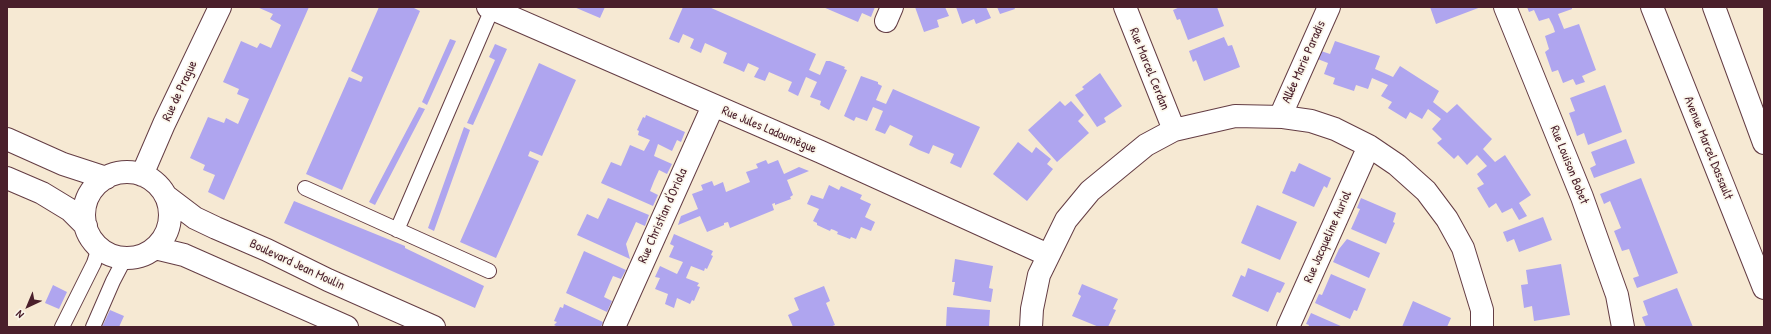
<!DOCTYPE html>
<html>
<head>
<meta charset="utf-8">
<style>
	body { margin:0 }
	#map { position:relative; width:1771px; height:334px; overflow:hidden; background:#f6e9d3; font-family:"Patrick Hand",sans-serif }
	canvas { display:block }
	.frame { position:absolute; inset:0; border:8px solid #4a1f2b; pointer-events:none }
	.north { position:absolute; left:8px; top:286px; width:40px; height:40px; -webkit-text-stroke:3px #fbf7ec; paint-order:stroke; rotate:224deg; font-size:11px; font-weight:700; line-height:16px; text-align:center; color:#4a1f2b }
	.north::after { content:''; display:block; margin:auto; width:14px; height:18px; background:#4a1f2b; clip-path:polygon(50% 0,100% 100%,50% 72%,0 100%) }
</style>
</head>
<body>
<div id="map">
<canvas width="1771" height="334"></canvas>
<div class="frame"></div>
<div class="north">N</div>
</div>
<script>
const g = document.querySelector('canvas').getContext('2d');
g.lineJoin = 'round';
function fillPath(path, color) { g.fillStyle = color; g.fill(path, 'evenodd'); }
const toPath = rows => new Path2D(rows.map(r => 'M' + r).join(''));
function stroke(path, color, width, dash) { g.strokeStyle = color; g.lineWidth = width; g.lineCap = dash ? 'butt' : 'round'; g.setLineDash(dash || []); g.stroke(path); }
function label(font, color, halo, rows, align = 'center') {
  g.font = font + ' "Patrick Hand",sans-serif'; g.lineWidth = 3.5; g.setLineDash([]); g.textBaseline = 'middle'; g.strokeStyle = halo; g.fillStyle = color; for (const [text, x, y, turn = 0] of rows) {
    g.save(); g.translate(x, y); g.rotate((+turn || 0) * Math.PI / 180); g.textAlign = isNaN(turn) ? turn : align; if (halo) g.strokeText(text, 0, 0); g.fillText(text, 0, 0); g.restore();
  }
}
fillPath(toPath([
	[257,7,309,7,224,200,208,192,215,175,203,170,205,165,190,158,208,117,224,123,226,118,238,124,249,99,237,94,239,89,223,82,241,41,257,48,260,43,271,48,281,25,270,19,273,14],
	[379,7,412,7,420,11,342,190,306,174,349,77,361,82,363,77,351,71],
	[574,7,605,7,600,18],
	[683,7,709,7,816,54,809,70,820,75,826,61,830,61,845,67,844,69,847,70,829,110,820,105,821,101,810,97,817,82,806,77,798,96,788,91,792,82,769,72,765,81,754,77,759,68,748,63,744,72,733,67,723,63,727,53,705,43,701,53,690,48,694,39,683,34,679,43,669,39],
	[823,7,875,7,871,17,862,13,858,22],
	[915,7,945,7,949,16,937,20,939,27,924,32],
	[956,7,986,7,991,18,976,24,974,19,962,24],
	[997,7,1014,7,1015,9,1000,14],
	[1180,7,1217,7,1224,26,1188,40,1180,19,1177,20,1173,10],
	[1430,7,1481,7,1436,24],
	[1527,7,1572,7,1572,9,1558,14,1564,29,1579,24,1596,70,1582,76,1585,82,1576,85,1573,79,1563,83,1558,70,1552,72,1545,52,1549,49,1545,36,1555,32,1553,26,1549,18,1539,21,1534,10,1529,12],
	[1224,37,1228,46,1232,45,1240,67,1204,81,1196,60,1193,62,1189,51],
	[450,39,456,41,427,105,422,102],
	[1335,41,1380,56,1375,69,1393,77,1400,66,1439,91,1433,102,1447,113,1457,104,1492,139,1483,149,1495,162,1505,155,1531,195,1519,203,1527,216,1519,220,1512,208,1502,213,1496,203,1489,208,1477,188,1484,184,1477,174,1487,166,1477,155,1467,165,1458,155,1454,159,1437,143,1442,139,1432,129,1441,119,1428,109,1422,119,1410,112,1406,119,1388,108,1392,102,1381,96,1388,85,1372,78,1368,89,1356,85,1354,91,1333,84,1335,78,1324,74,1328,63,1315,58,1318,50,1330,54],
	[495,44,507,49,473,125,467,123,495,60,489,57],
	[539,63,576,80,542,156,530,151,528,156,539,161,496,258,460,242],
	[1100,73,1122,106,1104,118,1106,122,1097,127,1075,95,1084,89,1082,87],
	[861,76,878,82,878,84,882,86,876,100,886,104,893,89,980,127,961,168,950,163,954,154,933,145,929,154,919,150,909,145,913,136,890,125,885,134,875,130,883,111,873,107,867,121,856,117,854,121,844,116],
	[1605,85,1622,132,1588,145,1584,133,1577,136,1573,124,1569,113,1575,111,1570,98],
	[1060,101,1065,106,1071,101,1081,112,1084,115,1078,121,1089,133,1057,162,1028,130],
	[419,107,425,109,375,205,369,202],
	[646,115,685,132,681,142,677,140,672,151,658,144,654,156,672,164,667,174,659,170,654,181,650,191,658,195,653,206,601,183,611,162,621,166,630,145,644,151,650,140,638,135,639,131,637,130,643,117,645,118],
	[464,127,470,130,434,231,428,228],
	[1626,139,1635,163,1594,178,1590,168,1596,165,1591,152],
	[1018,142,1032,153,1036,147,1051,159,1047,164,1053,169,1027,201,993,174],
	[766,160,768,164,778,160,784,174,799,167,809,171,787,180,793,195,790,197,791,199,775,205,775,203,772,204,774,210,730,228,728,222,724,223,724,225,707,232,700,216,678,225,681,216,698,209,692,194,703,190,701,185,712,181,714,186,723,182,726,192,750,182,746,172,758,168,756,164],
	[1299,163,1331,178,1327,188,1324,186,1314,207,1282,193,1291,171,1295,172],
	[1641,178,1678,273,1637,288,1633,278,1639,276,1629,249,1622,251,1614,231,1621,228,1610,201,1604,204,1600,194],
	[829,185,839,190,841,186,862,195,860,199,871,204,865,217,875,222,871,231,861,227,856,239,851,237,850,239,837,234,838,232,834,230,831,229,830,231,817,225,817,223,813,221,819,209,807,204,811,195,823,199],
	[608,198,649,215,645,226,636,222,626,244,630,259,577,235,587,214,598,219],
	[1361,198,1396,213,1393,222,1395,223,1386,244,1351,229,1360,209,1357,208],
	[294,201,405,246,405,248,484,286,475,308,284,223],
	[1257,205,1297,222,1280,260,1241,243],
	[1543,217,1552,240,1519,252,1514,239,1507,242,1503,232],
	[674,234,713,251,711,255,713,256,707,269,705,268,704,271,691,266,686,278,699,283,697,286,700,287,694,301,692,300,690,304,677,298,674,308,665,304,668,294,655,289,660,278,655,277,660,266,677,274,683,262,669,257,674,246,670,244],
	[1347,239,1380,253,1369,278,1333,262,1339,249],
	[584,251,626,270,621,279,613,276,609,285,604,297,612,301,607,312,566,293],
	[955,259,993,266,989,288,993,289,991,302,953,295,955,282,952,282],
	[1561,264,1570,315,1534,321,1532,306,1524,308,1521,285,1528,284,1526,270],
	[1248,268,1285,283,1280,293,1277,292,1268,312,1232,296,1241,275,1245,277],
	[1331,274,1366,289,1357,311,1354,310,1350,319,1315,303,1319,294,1322,295],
	[1082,284,1118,299,1113,309,1116,310,1108,327,1099,327,1072,316,1081,296,1078,294],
	[53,285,67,292,59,309,45,303],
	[824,286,830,301,826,303,835,325,830,327,793,327,788,315,799,310,794,298],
	[1677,288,1693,327,1646,327,1642,317,1648,315,1643,301],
	[1413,301,1451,318,1447,327,1402,327],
	[564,304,603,322,601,327,558,327,554,325,557,322,554,321,560,307,563,308],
	[947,307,990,310,989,327,946,327],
	[110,310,124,316,119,327,102,327],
	[1311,313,1343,327,1308,327,1309,325,1306,324]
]), '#afa5ef');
const lane = toPath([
	[305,188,489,271],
	[397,230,492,9],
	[62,327,94,263,99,247],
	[93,327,113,281,125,258]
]);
const street = toPath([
	[488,7,821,152,1048,255],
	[1125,7,1174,130],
	[1505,7,1582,197,1617,295,1623,327],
	[886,21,892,7],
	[1283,117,1284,108,1329,7],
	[7,139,63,164,106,178],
	'84 215a43 43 0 1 1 86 0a43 43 0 1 1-86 0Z',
	[142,175,164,124,220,7],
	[7,178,42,193,70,210,86,226],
	[166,196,195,218,216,228,267,250,328,280,434,327],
	[155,248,184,255,347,327],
	[614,327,713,106],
	[1031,327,1032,309,1039,275,1066,220,1090,191,1146,145,1174,130,1235,116,1283,117,1311,121,1335,129,1369,146,1397,165,1426,191,1447,219,1463,248,1482,310,1482,327],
	[1288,327,1369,146]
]);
const primary = toPath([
	[1652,7,1764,288],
	[1714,7,1764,143]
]);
stroke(lane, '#643d44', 16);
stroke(street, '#643d44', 24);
stroke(primary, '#643d44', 24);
stroke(lane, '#fff', 14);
stroke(street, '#fff', 22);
stroke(primary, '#fff', 22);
label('13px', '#4a1f2b', '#fbf7ec', [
	["Allée Marie Paradis",1304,62,-66],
	["Rue Marcel Cerdan",1149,69,68],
	["Rue de Prague",180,91,-65],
	["Rue Jules Ladoumègue",769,130,23],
	["Avenue Marcel Dassault",1708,148,68],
	["Rue Louison Bobet",1569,165,68],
	["Rue Christian d'Oriola",663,216,-66],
	["Rue Jacqueline Auriol",1328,237,-66],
	["Boulevard Jean Moulin",297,265,25]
]);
</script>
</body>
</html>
